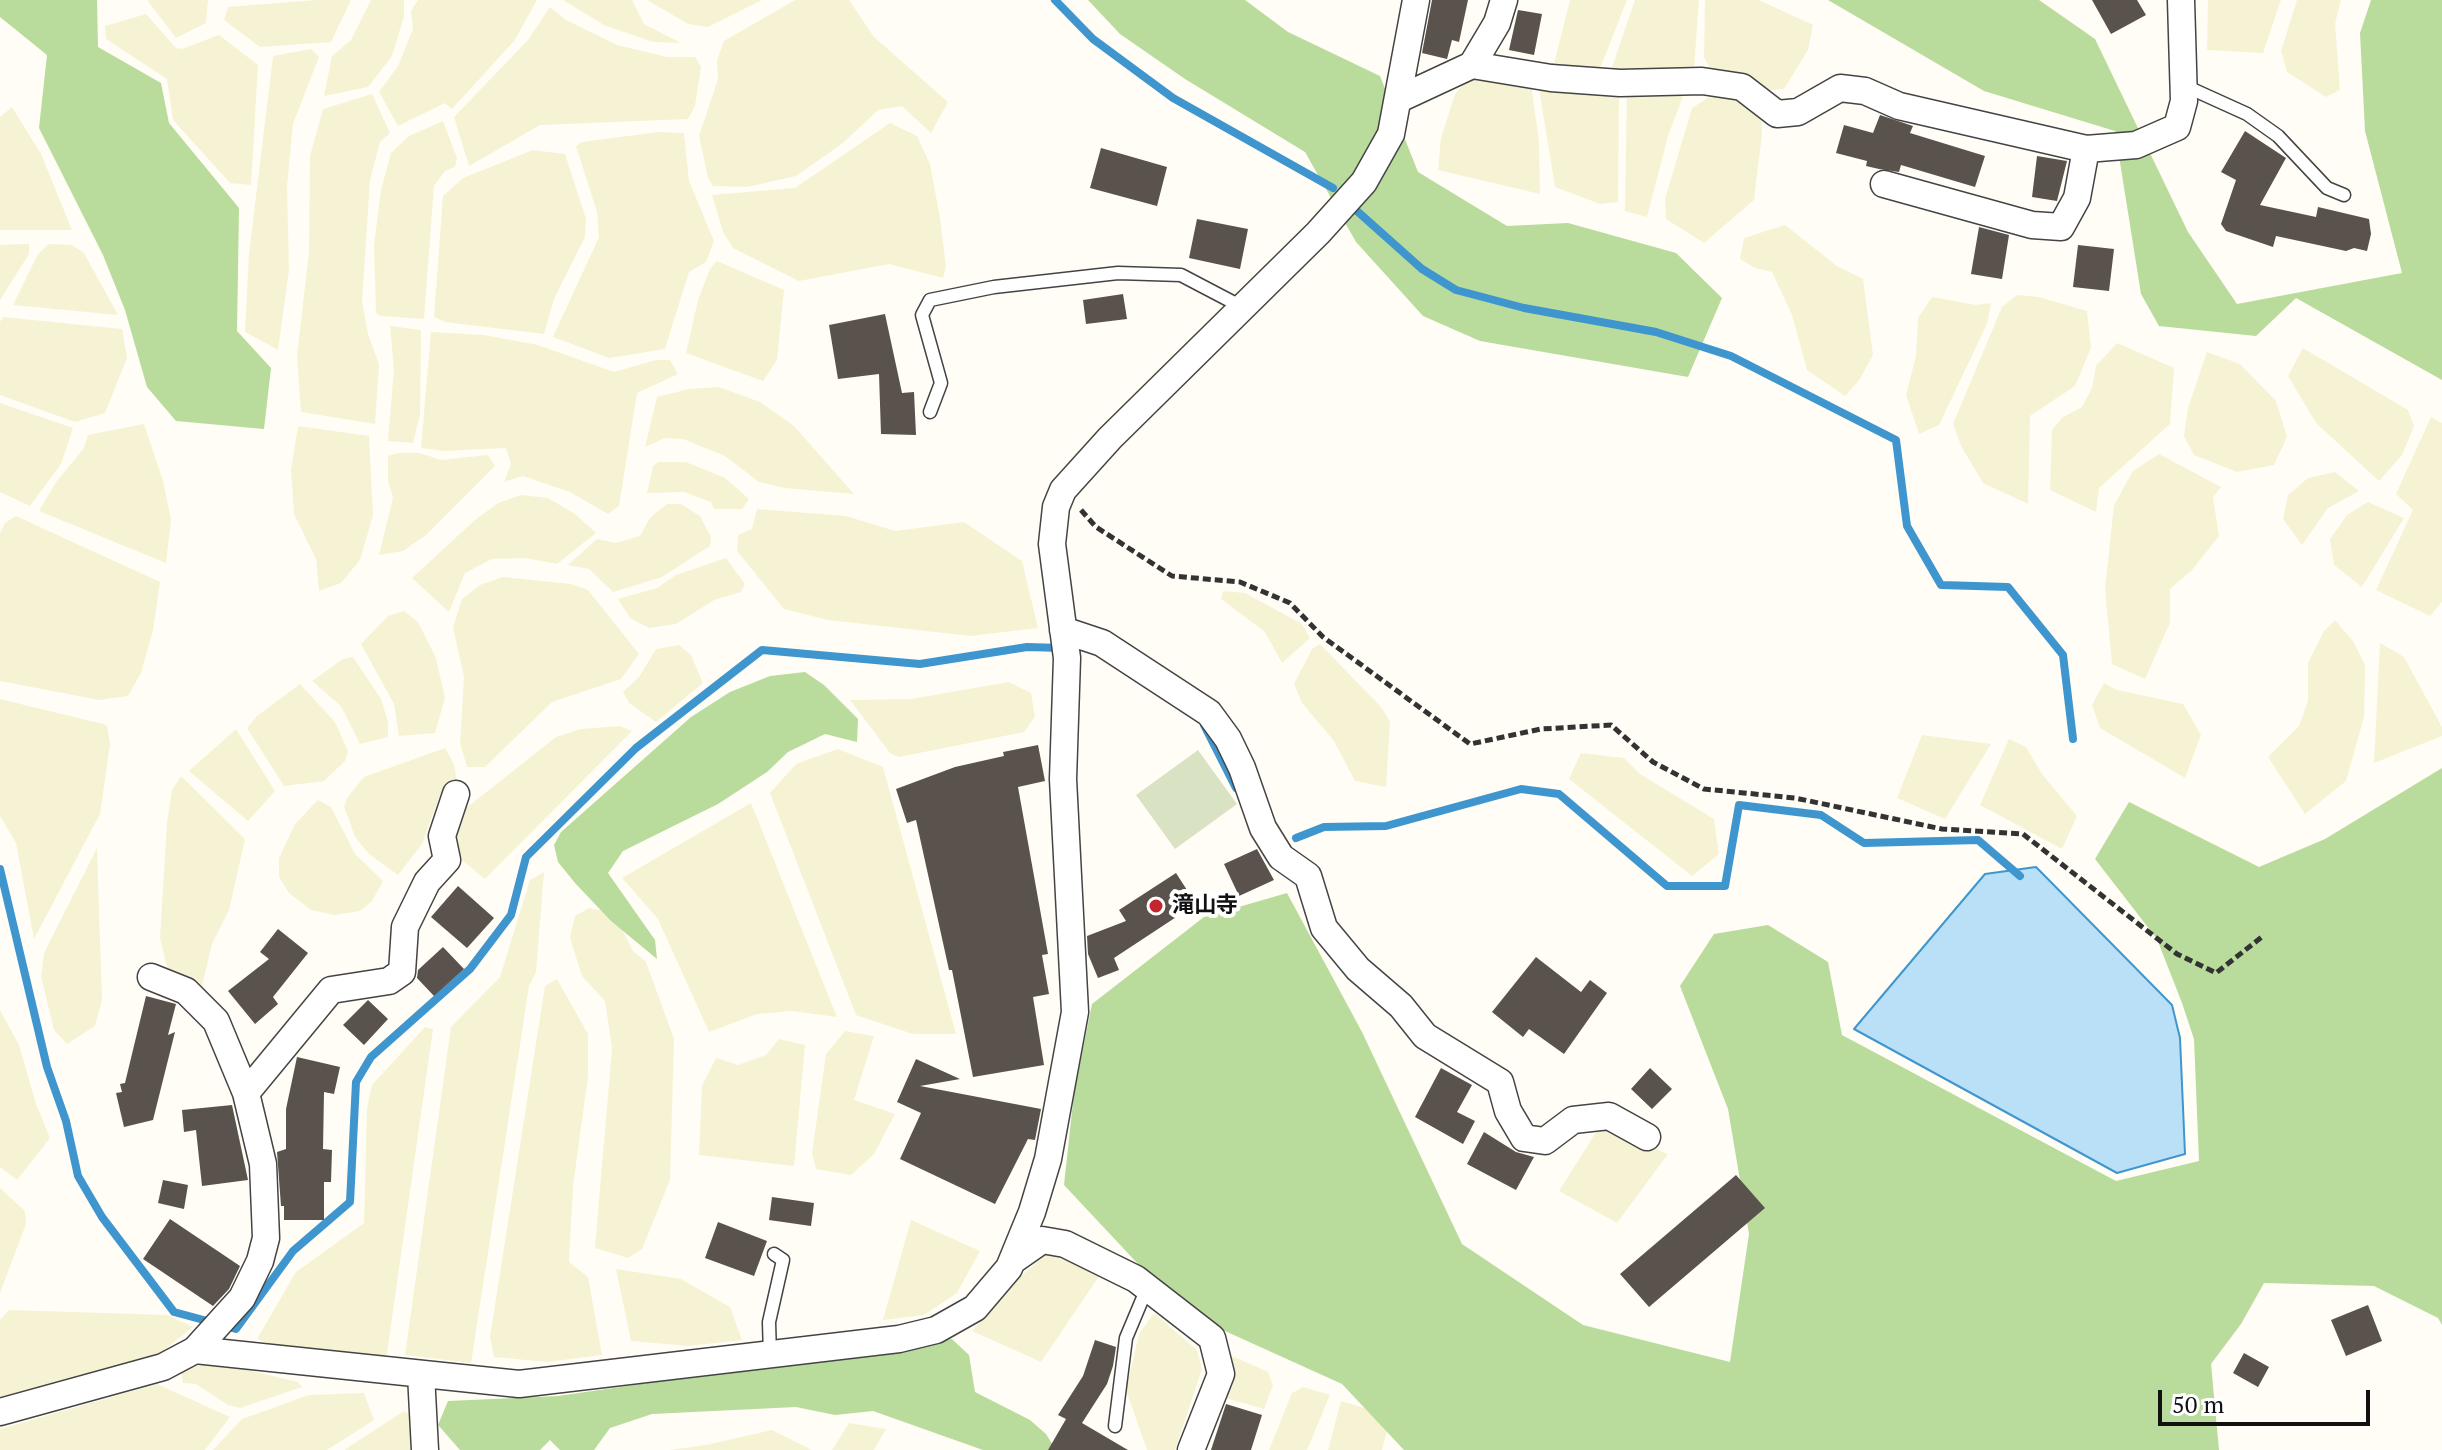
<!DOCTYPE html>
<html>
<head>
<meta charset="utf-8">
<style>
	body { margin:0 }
	#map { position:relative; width:2442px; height:1450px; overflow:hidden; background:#fffdf5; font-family:"PT Serif",serif }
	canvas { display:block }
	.scale { position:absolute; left:2158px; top:1390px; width:212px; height:36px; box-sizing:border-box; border:4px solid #111; border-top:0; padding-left:10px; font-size:24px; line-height:28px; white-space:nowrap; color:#111; -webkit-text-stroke:6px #fff; paint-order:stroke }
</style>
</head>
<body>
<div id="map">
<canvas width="2442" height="1450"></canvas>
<div class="scale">50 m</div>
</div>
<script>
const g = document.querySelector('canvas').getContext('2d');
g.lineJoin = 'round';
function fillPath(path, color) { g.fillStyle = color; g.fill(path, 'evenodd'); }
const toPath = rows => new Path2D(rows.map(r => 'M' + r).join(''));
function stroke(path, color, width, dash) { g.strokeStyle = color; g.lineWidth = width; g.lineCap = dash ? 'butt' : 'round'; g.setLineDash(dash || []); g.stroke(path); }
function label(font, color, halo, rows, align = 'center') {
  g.font = font + ' "PT Serif","Noto Sans JP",serif'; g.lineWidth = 8; g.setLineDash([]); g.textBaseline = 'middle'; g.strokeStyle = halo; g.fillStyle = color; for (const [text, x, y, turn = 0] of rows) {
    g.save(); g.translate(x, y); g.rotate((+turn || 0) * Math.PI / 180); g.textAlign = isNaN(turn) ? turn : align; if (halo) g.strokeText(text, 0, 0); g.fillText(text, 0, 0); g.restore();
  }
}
fillPath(toPath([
	[147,0,208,0,206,23,176,38],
	[316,0,351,0,331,42,260,47,224,20,228,7],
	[371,0,404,0,404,16,392,56,368,87,324,96,332,56,351,40],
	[418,0,537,0,514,41,452,109,445,103,398,126,379,92,398,66,413,29,411,11],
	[563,0,632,0,644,24,681,43,653,42,604,25],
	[647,0,762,0,708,27,688,24],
	[795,0,849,0,874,37,948,102,931,133,902,106,878,110,843,143,796,176,747,187,713,186,708,178,699,136,718,79,717,60,724,41],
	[1570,0,1627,0,1599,71,1553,68],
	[1635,0,1699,0,1694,68,1670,74,1610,73],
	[1705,0,1759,0,1813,25,1808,50,1784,89,1768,90,1747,80,1712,72,1704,57],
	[2208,0,2281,0,2263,53,2207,50],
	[2297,0,2341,0,2335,24,2340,90,2326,97,2287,72,2281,51],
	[550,7,566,20,617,45,667,57,695,57,701,67,695,106,688,119,540,125,469,166,454,117,528,40],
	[146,14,176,48,182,49,219,35,258,65,251,185,230,183,173,120,167,79,106,39,105,26],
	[311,49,319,57,293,124,287,186,289,270,278,350,245,332,249,254,273,56],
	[1471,76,1531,84,1539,142,1540,194,1438,170,1441,138,1455,94],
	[1538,82,1619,92,1618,202,1600,204,1555,187],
	[1686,88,1668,136,1647,217,1625,211,1627,90],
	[372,94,390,133,380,142,370,180,362,301,368,334,379,364,375,424,301,412,297,356,309,252,310,156,323,109],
	[1714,94,1744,100,1761,112,1762,134,1754,200,1704,243,1666,219,1665,199,1692,108],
	[12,107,41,154,72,230,0,230,0,117],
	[443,121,457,158,455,167,445,171,434,186,424,319,381,316,376,313,374,245,381,190,391,153,409,136],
	[890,123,917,136,930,164,940,218,946,267,943,278,889,264,799,281,733,248,723,232,712,195,795,188],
	[659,132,684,133,689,181,714,241,706,262,689,272,665,349,609,358,553,337,599,237,597,212,576,146,582,142],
	[533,150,565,154,586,219,585,237,554,299,544,334,445,322,434,317,443,196,463,178],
	[1785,225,1837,266,1863,279,1873,355,1860,379,1845,396,1807,370,1792,315,1772,272,1755,268,1740,259,1744,238],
	[29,244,29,254,0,300,0,245],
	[49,244,72,245,84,253,118,315,13,305,38,254],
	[717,261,784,290,777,360,763,381,686,353,698,300,710,269],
	[2017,295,2039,297,2087,311,2091,348,2075,386,2030,416,2028,504,1983,483,1961,446,1953,424,2002,307],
	[1932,297,1976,305,1991,303,1987,324,1939,425,1919,434,1906,395,1916,356,1918,318],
	[3,317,122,329,127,358,105,413,75,422,0,395,0,322],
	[390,326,421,330,420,415,413,443,388,441,394,369],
	[431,332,484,335,538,345,614,372,656,360,670,360,678,374,637,393,619,506,608,514,570,492,523,476,504,482,511,464,506,448,444,451,421,448],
	[2117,343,2174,368,2170,424,2099,488,2096,512,2050,490,2052,430,2063,417,2082,407,2092,388,2096,366],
	[2303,348,2408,410,2414,426,2402,455,2379,481,2316,423,2288,376],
	[2207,352,2240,364,2276,401,2287,437,2274,465,2237,472,2194,455,2184,436,2188,408],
	[719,387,760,402,794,426,854,494,785,488,759,482,725,456,683,439,665,438,645,447,657,397,689,389],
	[0,403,73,428,61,464,30,506,0,492],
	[2431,417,2442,423,2442,602,2430,616,2376,590,2413,510,2396,494],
	[144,424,163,481,171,520,166,563,39,511,56,482,84,448,88,435],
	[298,426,369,436,373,515,360,560,341,583,319,591,316,559,294,514,291,470],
	[398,453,420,453,441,460,488,455,495,466,426,535,403,551,379,555,393,498,388,481,388,456],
	[2159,454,2221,487,2213,497,2219,536,2192,570,2170,589,2170,623,2145,679,2112,664,2105,589,2114,505,2133,471],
	[658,462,686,462,725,478,749,499,742,509,714,509,711,502,684,492,647,493,653,466],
	[2335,472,2359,491,2328,508,2302,545,2283,519,2288,495,2308,478],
	[521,495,548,498,575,514,596,533,557,564,525,558,492,559,465,573,449,612,412,578,475,520,498,503],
	[2368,502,2404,518,2362,587,2334,565,2330,539,2347,515],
	[667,504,681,504,700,516,711,537,710,546,662,577,613,592,589,569,568,565,597,539,616,543,640,536,650,518],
	[757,509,846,516,895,531,964,522,1022,561,1038,628,970,636,828,620,784,609,737,551,738,535,752,529],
	[16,516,160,582,153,630,141,673,128,696,99,700,0,681,0,533,5,523],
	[726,558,745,584,741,592,714,600,676,624,649,628,630,618,618,599,657,588,676,575],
	[503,577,571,584,588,590,639,654,621,679,552,702,485,767,467,767,460,743,464,677,453,627,462,599,480,585],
	[1223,591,1245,593,1302,624,1310,638,1282,663,1265,632,1221,599],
	[404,611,418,622,436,658,445,698,435,733,399,736,394,704,361,644,388,616],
	[2335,620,2353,641,2365,665,2364,717,2346,781,2305,814,2268,757,2299,726,2308,701,2308,663,2324,631],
	[2380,643,2404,657,2442,727,2442,736,2374,763],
	[1320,644,1382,708,1390,722,1386,787,1355,781,1334,741,1302,703,1294,684,1312,649],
	[679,645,691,655,703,683,656,722,629,703,623,692,639,677,656,649],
	[353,657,381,699,388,722,388,737,360,744,341,706,312,681,343,659],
	[1009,682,1031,693,1035,717,1024,732,899,757,890,753,850,700,911,699],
	[2104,683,2117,690,2183,704,2201,735,2185,778,2100,728,2092,705],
	[300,684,335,722,348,751,345,761,324,781,284,786,247,728,257,716],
	[0,699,107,725,110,745,100,814,34,939,16,843,0,816],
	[620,726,632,731,485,879,458,857,450,831,465,809,556,737,581,729],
	[236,729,275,791,248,821,189,771],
	[1922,735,1991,744,1945,819,1897,798],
	[2009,739,2026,747,2042,774,2077,816,2062,849,1980,805],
	[445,748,454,764,457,783,440,795,422,844,398,875,369,854,355,837,344,806,347,798,364,777],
	[838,749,883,767,956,1034,913,1034,856,1015,770,793,796,764],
	[1581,753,1624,758,1640,774,1714,819,1719,854,1692,876,1569,779],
	[181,776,245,839,229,910,212,944,202,986,184,982,167,967,160,938,167,822,172,790],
	[318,800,331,807,355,854,383,881,372,901,360,911,334,915,311,910,289,893,279,877,279,858,295,824],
	[751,803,837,1017,792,1011,757,1014,709,1032,658,919,622,878],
	[97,848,102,1000,95,1026,67,1044,54,1030,41,977,44,953],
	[544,872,536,972,529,986,471,1363,405,1355,451,1027,500,977,530,880],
	[589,908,614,913,633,951,646,962,674,1039,670,1180,642,1249,628,1258,595,1248,612,1048,605,1001,582,976,570,938,575,916],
	[557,979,588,1034,588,1076,573,1186,569,1262,588,1277,602,1355,547,1362,494,1357,490,1337,545,986],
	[0,1010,19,1045,36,1104,50,1138,17,1180,0,1167],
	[425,1027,433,1029,386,1360,285,1349,257,1339,296,1272,364,1223,367,1108,372,1085],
	[845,1031,874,1036,854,1100,895,1114,874,1154,851,1175,816,1169,812,1153,826,1054],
	[779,1039,805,1045,794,1166,699,1155,702,1086,716,1058,738,1065,766,1055],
	[1600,1126,1668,1154,1617,1223,1559,1191],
	[0,1188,25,1211,26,1224,0,1293],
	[911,1220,980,1251,957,1293,924,1315,883,1320],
	[1046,1254,1102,1272,1041,1362,972,1331,1011,1285],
	[616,1269,681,1279,730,1307,742,1340,689,1346,631,1341],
	[9,1310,168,1315,193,1327,150,1361,0,1397,0,1320],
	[1154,1313,1197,1350,1202,1369,1175,1450,1147,1450,1126,1390,1139,1334],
	[1232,1356,1268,1372,1273,1385,1264,1409,1222,1397],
	[213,1362,298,1382,302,1387,240,1408,228,1405,196,1384,183,1383,181,1370],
	[157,1384,230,1417,205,1450,0,1450,0,1429],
	[1303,1387,1330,1395,1307,1450,1269,1450,1292,1393],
	[364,1393,374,1420,327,1450,213,1450,242,1419,309,1395],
	[1341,1401,1391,1416,1382,1450,1328,1450],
	[404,1411,413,1416,412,1450,344,1450],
	[849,1423,886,1429,874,1450,832,1450],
	[772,1430,812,1450,670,1450,706,1445]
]), '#f6f3d4');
fillPath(toPath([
	[0,0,97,0,98,47,161,83,169,123,239,208,237,331,271,368,264,429,176,421,147,387,125,310,103,255,39,128,47,55,0,17],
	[1088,0,1245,0,1288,32,1380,76,1418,172,1507,226,1568,223,1676,253,1722,298,1688,377,1480,341,1423,316,1356,242,1305,152,1185,79,1120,34],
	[1828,0,2039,0,2095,39,2188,232,2237,304,2402,273,2365,131,2360,33,2371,0,2442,0,2442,380,2296,298,2256,336,2159,326,2141,294,2115,131,1984,91],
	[805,672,824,685,858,719,857,742,825,734,788,752,767,772,718,804,623,851,608,873,655,940,657,959,611,921,575,883,558,862,554,845,561,832,691,717,730,692,770,676],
	[2442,768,2442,1325,2438,1318,2374,1286,2264,1283,2241,1324,2211,1364,2219,1450,1404,1450,1342,1384,1183,1312,1064,1185,1074,1093,1092,1004,1204,917,1287,893,1362,1032,1462,1244,1583,1325,1730,1362,1749,1234,1728,1109,1680,986,1714,934,1768,925,1828,962,1842,1035,2116,1181,2199,1161,2194,1039,2182,1003,2157,939,2095,859,2129,802,2259,867,2325,839],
	[952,1339,969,1355,975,1392,1030,1420,1046,1434,1056,1450,983,1450,873,1411,835,1415,796,1407,652,1414,610,1428,594,1450,560,1450,550,1440,540,1450,460,1450,438,1425,448,1401,558,1396]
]), '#b9dc9c');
fillPath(toPath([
	[1198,750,1237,804,1175,849,1136,795]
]), '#d9e3c4');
const water = toPath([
	[2036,867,2172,1005,2180,1038,2185,1154,2117,1173,1854,1029,1985,874,2036,867]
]);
fillPath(water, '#b9e0f7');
stroke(water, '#3f96cf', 2);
stroke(toPath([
	[1055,0,1093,39,1173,98,1333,188],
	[1357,211,1422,269,1456,290,1524,308,1656,332,1731,356,1896,440,1907,526,1941,585,2008,587,2063,655,2073,739],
	[1204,725,1236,788],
	[1296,838,1324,827,1386,826,1521,789,1559,794,1667,886,1725,886,1739,805,1821,815,1864,843,1978,840,2020,876],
	[0,869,47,1067,66,1121,78,1176,102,1217,174,1312,211,1322],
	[225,1326,236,1329,293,1251,350,1202,356,1082,371,1057,470,969,511,915,526,857,636,748,762,650,920,664,1027,647,1062,648]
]), '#3f96cf', 8);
fillPath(toPath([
	[1432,0,1468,0,1459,42,1452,40,1447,59,1422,53],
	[2092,0,2137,0,2146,15,2111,34],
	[1518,10,1542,14,1534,55,1509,50],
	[1880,115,1913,126,1910,133,1985,156,1975,187,1901,165,1899,172,1879,169,1866,166,1867,161,1836,153,1844,125,1873,133],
	[2245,131,2286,158,2260,205,2316,217,2318,207,2369,219,2371,234,2367,251,2354,248,2346,251,2276,236,2273,247,2226,231,2221,224,2236,180,2221,172],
	[1101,148,1167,167,1157,206,1090,188],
	[2037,156,2067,161,2057,201,2032,197],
	[1197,219,1248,229,1240,269,1189,258],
	[1979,227,2009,235,2002,279,1971,274],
	[2078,245,2114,249,2109,291,2073,287],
	[1123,294,1127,319,1086,324,1083,300],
	[885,314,902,393,914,392,916,435,881,434,879,374,838,379,829,325],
	[1038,745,1045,781,1018,787,1048,954,1042,955,1049,994,1033,997,1044,1065,973,1077,952,970,949,970,916,820,907,823,896,789,955,767,1004,756,1003,752],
	[1257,849,1274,880,1239,896,1224,864],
	[1176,873,1196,904,1114,958,1119,970,1098,978,1088,954,1087,936,1126,921,1119,910],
	[458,886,494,918,467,948,431,917],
	[278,929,308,953,273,997,278,1004,255,1024,228,991,269,959,260,952],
	[443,947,464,969,434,996,417,978,418,970],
	[1536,957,1581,992,1590,980,1607,993,1564,1054,1529,1029,1523,1037,1492,1012],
	[146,996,176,1004,168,1035,175,1032,153,1120,124,1127,116,1093,122,1092,120,1084,125,1083],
	[368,1000,388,1019,364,1045,343,1025],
	[297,1057,340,1067,334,1094,324,1092,323,1149,332,1150,331,1182,324,1182,324,1220,284,1220,284,1206,281,1206,277,1152,286,1149,286,1109],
	[916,1059,960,1079,920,1086,1041,1109,1035,1140,1028,1139,995,1204,900,1159,921,1113,897,1102],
	[1441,1068,1472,1085,1457,1112,1475,1121,1463,1144,1415,1117],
	[1650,1068,1672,1089,1652,1109,1631,1089],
	[232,1105,248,1180,202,1186,196,1130,184,1132,182,1110],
	[1484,1132,1516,1152,1534,1157,1516,1190,1467,1164],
	[1736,1175,1765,1208,1649,1307,1620,1274],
	[163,1180,188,1185,184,1209,158,1203],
	[772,1197,814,1203,811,1226,769,1220],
	[170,1219,240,1266,229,1289,213,1306,143,1259],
	[718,1222,767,1241,754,1276,705,1258],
	[2368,1305,2382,1341,2346,1356,2331,1320],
	[1095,1340,1116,1347,1113,1366,1107,1384,1082,1423,1128,1450,1048,1450,1066,1419,1058,1415,1083,1376],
	[2244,1353,2269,1367,2258,1387,2233,1373],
	[1226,1404,1262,1415,1251,1450,1211,1450]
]), '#5a524d');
const lane = toPath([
	[2183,85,2247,114,2278,136,2327,188,2344,195],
	[930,412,941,383,922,315,930,300,994,287,1118,273,1181,275,1242,307],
	[770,1356,769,1322,783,1260,774,1254],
	[1115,1426,1126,1338,1147,1288]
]);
const street = toPath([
	[1472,65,1551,78,1620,83,1702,81,1742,87,1777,114,1798,112,1840,88,1865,91,1899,106,2086,149,2136,145,2177,127,2184,101,2181,0],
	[1399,99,1472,65,1497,23,1504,0],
	[1884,184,2032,225,2061,227,2077,198,2086,149],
	[1063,630,1102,643,1209,713,1228,739,1242,768,1263,828,1281,857,1308,876,1324,928,1358,969,1401,1006,1425,1036,1500,1082,1508,1111,1524,1138,1545,1141,1573,1120,1609,1116,1647,1137],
	[151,977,186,991,216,1021,246,1093,263,1164,266,1238,260,1261,242,1298,195,1350],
	[246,1093,331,990,389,981,402,972,405,927,427,882,447,860,442,836,456,794],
	[1012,1261,1042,1240,1065,1244,1136,1279,1212,1338,1221,1374,1191,1450],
	[421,1374,425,1450],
	[0,1412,163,1367,195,1350,519,1384,899,1339,936,1330,975,1308,1009,1268,1032,1212,1048,1159,1075,1012,1063,779,1067,658,1052,544,1056,507,1063,490,1110,438,1318,233,1364,182,1391,134,1416,0]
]);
stroke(lane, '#444', 15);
stroke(street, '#444', 29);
stroke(toPath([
	[1081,510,1096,527,1172,576,1240,582,1290,603,1323,637,1470,744,1541,729,1611,725,1653,762,1704,789,1795,798,1942,829,2023,834,2177,954,2216,973,2263,936]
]), '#333', 5, [8, 4]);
stroke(lane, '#fff', 12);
stroke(street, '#fff', 26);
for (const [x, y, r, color] of [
	[1156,906,8,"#c4262e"]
]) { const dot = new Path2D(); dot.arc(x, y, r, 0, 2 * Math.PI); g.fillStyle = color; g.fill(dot); stroke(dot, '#fff', 3); }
label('bold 22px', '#111', '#fff', [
	["滝山寺",1172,906]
], 'left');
</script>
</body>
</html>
